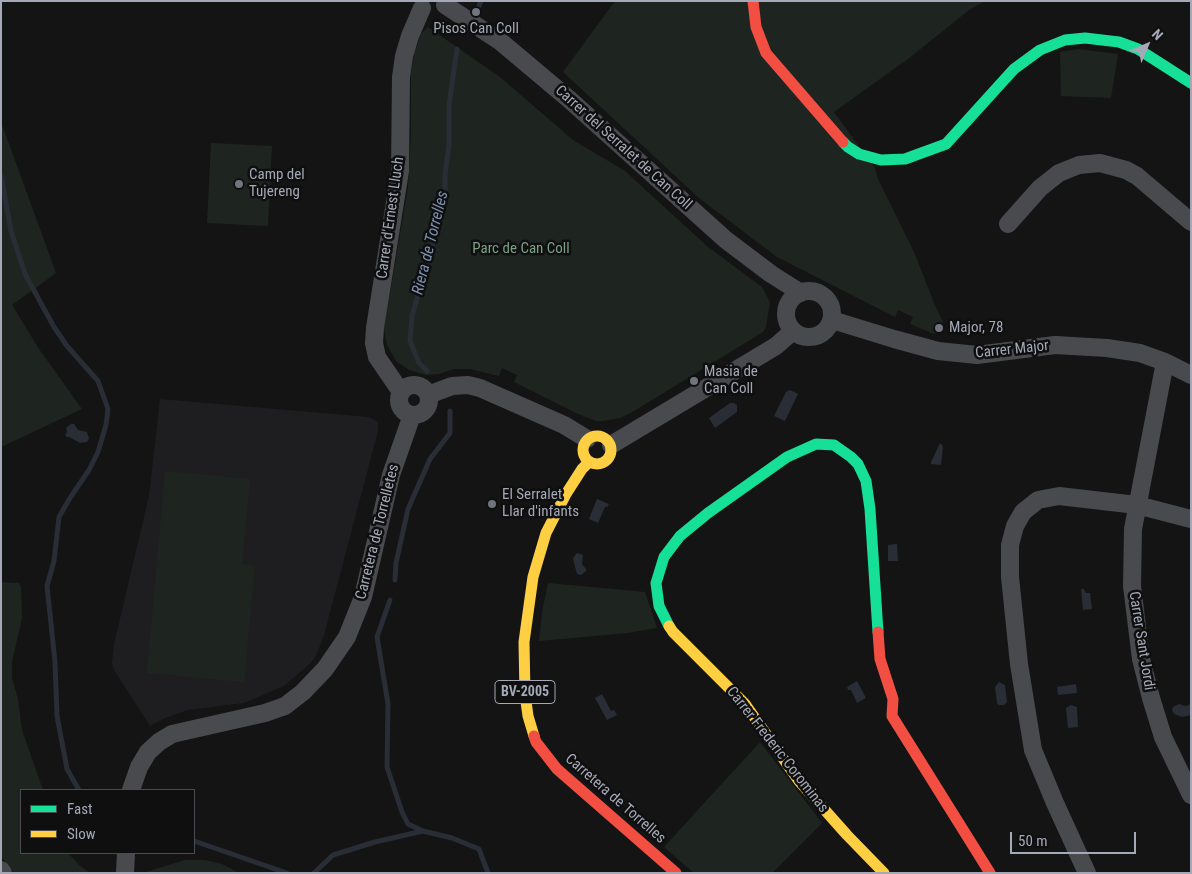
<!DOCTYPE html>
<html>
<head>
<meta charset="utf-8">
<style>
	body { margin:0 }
	#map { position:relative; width:1192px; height:874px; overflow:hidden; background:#141415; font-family:"Roboto Condensed",sans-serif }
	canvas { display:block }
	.frame { position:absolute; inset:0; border:2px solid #a5a8b6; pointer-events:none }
	.legend { position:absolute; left:20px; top:789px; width:175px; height:65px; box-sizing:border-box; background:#0f0f10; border:1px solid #4b4c52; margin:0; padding:6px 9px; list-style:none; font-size:15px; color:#a5a8b6 }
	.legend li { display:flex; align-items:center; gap:10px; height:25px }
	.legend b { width:25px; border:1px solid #4b4c52 }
	.north { position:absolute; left:1122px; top:20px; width:50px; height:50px; -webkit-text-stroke:4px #0f0f10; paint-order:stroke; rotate:45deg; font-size:14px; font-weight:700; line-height:20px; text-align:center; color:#a5a8b6 }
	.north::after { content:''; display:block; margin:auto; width:18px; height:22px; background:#a5a8b6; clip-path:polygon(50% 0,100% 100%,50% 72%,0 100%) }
	.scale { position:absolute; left:1010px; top:832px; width:126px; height:22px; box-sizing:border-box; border:2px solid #a5a8b6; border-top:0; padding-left:6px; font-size:15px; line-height:18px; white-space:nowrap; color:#a5a8b6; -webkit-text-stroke:4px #0f0f10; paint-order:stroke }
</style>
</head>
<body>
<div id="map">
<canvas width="1192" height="874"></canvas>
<div class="frame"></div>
<ul class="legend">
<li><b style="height:6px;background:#16e098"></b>Fast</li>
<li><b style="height:6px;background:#ffcf43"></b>Slow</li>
</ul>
<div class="north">N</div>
<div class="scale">50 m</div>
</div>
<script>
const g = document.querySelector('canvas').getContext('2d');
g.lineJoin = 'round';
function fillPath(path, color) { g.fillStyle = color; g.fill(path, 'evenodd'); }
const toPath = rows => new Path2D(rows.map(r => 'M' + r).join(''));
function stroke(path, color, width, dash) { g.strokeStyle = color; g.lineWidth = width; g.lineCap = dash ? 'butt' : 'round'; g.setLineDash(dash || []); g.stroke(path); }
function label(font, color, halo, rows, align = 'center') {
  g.font = font + ' "Roboto Condensed",sans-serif'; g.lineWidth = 5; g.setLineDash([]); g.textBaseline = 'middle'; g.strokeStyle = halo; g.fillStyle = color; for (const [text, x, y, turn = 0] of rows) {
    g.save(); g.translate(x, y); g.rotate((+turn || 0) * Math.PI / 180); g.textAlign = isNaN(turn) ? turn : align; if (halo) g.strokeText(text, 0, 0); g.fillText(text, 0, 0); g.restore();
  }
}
fillPath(toPath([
	[160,399,369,417,378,422,378,431,324,635,316,656,310,664,284,686,244,703,188,710,165,718,150,726,114,670,112,663,114,644,149,496]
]), '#1e1e20');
fillPath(toPath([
	[615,1,985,1,969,10,908,59,834,112,875,168,878,179,914,252,934,303,944,324,934,334,910,324,913,317,898,310,895,317,777,257,699,198,563,72],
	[428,27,500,77,573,140,625,171,708,247,762,287,770,302,766,327,763,332,634,411,620,418,603,421,596,421,578,414,514,382,517,375,502,368,499,376,470,369,454,369,439,374,426,375,409,370,396,361,387,345,384,329,408,187,411,134,411,73,414,54,421,34],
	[1078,49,1118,54,1111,98,1061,96,1060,52],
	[1,122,56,273,12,305,39,349,82,409,1,447],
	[211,143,272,146,268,226,207,223],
	[165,471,250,479,242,564,255,566,244,682,147,673],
	[1,582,19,583,21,587,22,618,12,662,12,678,18,699,22,730,43,790,21,790,21,853,68,853,79,865,90,873,14,873,1,856],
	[548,583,645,592,657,628,627,633,539,641,542,612],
	[760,742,822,823,772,873,694,873,664,847],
	[185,860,205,860,222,864,239,873,143,873]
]), '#1e2520');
fillPath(toPath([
	[790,390,798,394,785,421,774,416,786,392],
	[730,403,734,403,737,405,737,412,715,428,709,418],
	[71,424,74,424,78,430,87,432,89,438,87,442,80,443,69,437,67,437,65,435,67,432,66,428],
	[940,443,943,446,941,465,931,464,931,462],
	[597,499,609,504,607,507,605,507,598,523,589,519],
	[897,544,898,561,888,561,888,545],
	[577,553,583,555,582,564,586,569,586,571,581,575,577,574,574,563,573,558],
	[1081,589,1084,589,1086,593,1090,593,1092,609,1083,610],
	[857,681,866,698,857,703,851,690,848,690,847,687],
	[999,682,1005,685,1007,702,1004,705,999,705,997,703,995,687],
	[1076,684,1077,693,1058,695,1057,687],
	[602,694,611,711,614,710,617,715,607,720,595,698],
	[1179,704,1186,706,1191,704,1191,715,1182,717,1174,714,1172,710,1173,707],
	[1071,705,1077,707,1078,727,1068,728,1066,708]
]), '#282d36');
stroke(toPath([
	[479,6,481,1],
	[1,175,11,231,25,274,54,327,67,346,98,381,108,409,106,425,98,452,89,470,70,498,59,517,54,561,47,586,55,662,57,716,67,769,79,790],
	[427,371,419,363,410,341,412,316,445,201,445,175,449,145,449,105,457,49],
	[395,580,396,563,408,509,430,459,450,433,450,411],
	[390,600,377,637,388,704,387,767,402,812,408,824,423,831,452,838,479,849,488,873],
	[194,841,287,873],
	[314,873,333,855,375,842,423,831]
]), '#282d36', 5);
stroke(toPath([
	[445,5,501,42,570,100,726,240,771,274,801,293],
	[1008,224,1040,188,1059,173,1079,165,1100,163,1126,170,1137,176,1191,222],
	'786 314a23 23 0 1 1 46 0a23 23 0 1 1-46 0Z',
	[832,320,894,339,938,351,977,355,1055,345,1107,348,1140,353,1165,362,1191,375],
	[1165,362,1133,529,1132,586,1141,659,1151,698,1163,737,1191,795],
	'399 400a15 15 0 1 1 30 0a15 15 0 1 1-30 0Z',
	[401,392,377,357,374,343,375,328,400,171,401,77,404,56,410,36,422,8],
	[428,395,452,386,468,385,480,388,564,425,587,439],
	[611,445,776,346,793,331],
	[131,790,139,767,148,752,159,742,172,734,265,713,285,706,303,692,325,669,347,637,363,597,391,475,412,415],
	[1,870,3,873],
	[125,873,126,853],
	[1087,873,1055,803,1033,750,1019,664,1010,577,1010,545,1015,526,1023,512,1038,500,1059,496,1137,505,1191,519]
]), '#494a4d', 18);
stroke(toPath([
	[843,142,848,147,859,154,881,160,905,159,946,144,1014,69,1040,50,1065,40,1085,38,1119,42,1138,49,1191,83],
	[669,626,659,606,656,583,664,557,680,536,708,513,787,457,816,444,834,445,851,457,858,464,866,481,870,509,878,632]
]), '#16e098', 11);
stroke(toPath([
	'583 450a14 14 0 1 1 28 0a14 14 0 1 1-28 0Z',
	[669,626,673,632,745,704,799,781,847,835,884,873],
	[534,736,528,716,525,694,524,642,533,577,546,533,566,494,582,469,589,462]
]), '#ffcf43', 11);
stroke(toPath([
	[753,1,756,27,766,53,843,142],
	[878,632,880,659,893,699,892,716,990,873],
	[534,736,536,742,557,769,676,873]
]), '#f24e42', 11);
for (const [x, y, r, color] of [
	[476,12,5,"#72747e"],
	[239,184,5,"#72747e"],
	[939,328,5,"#72747e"],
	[694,381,5,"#72747e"],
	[492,504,5,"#72747e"]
]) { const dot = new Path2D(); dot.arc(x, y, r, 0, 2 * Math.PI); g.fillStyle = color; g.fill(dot); stroke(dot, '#0f0f10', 2); }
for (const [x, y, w] of [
	[525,692,60]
]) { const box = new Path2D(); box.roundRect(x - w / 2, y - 11.5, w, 23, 4); g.fillStyle = '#0f0f10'; g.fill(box); stroke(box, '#a5a8b6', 1); }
label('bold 14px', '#a5a8b6', null, [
	["BV-2005",525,692]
]);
label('15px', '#a5a8b6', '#0f0f10', [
	["Pisos Can Coll",476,29,"center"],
	["Camp del",249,175],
	["Tujereng",249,192],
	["Major, 78",949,328],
	["Masia de",704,372],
	["Can Coll",704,389],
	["El Serralet",502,495],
	["Llar d'infants",502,512]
], 'left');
label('15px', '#a5a8b6', '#0f0f10', [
	["Carrer del Serralet de Can Coll",623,148,42],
	["Carrer d'Ernest Lluch",391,218,-82],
	["Carrer Major",1012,350,-6],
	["Carretera de Torrelletes",378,532,-76],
	["Carrer Sant Jordi",1141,641,81],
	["Carrer Frederic Corominas",777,750,52],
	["Carretera de Torrelles",615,799,41]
]);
label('15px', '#7ca183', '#0f0f10', [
	["Parc de Can Coll",521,249]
]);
label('italic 16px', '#7c91b1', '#0f0f10', [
	["Riera de Torrelles",431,243,-76]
]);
</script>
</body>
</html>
